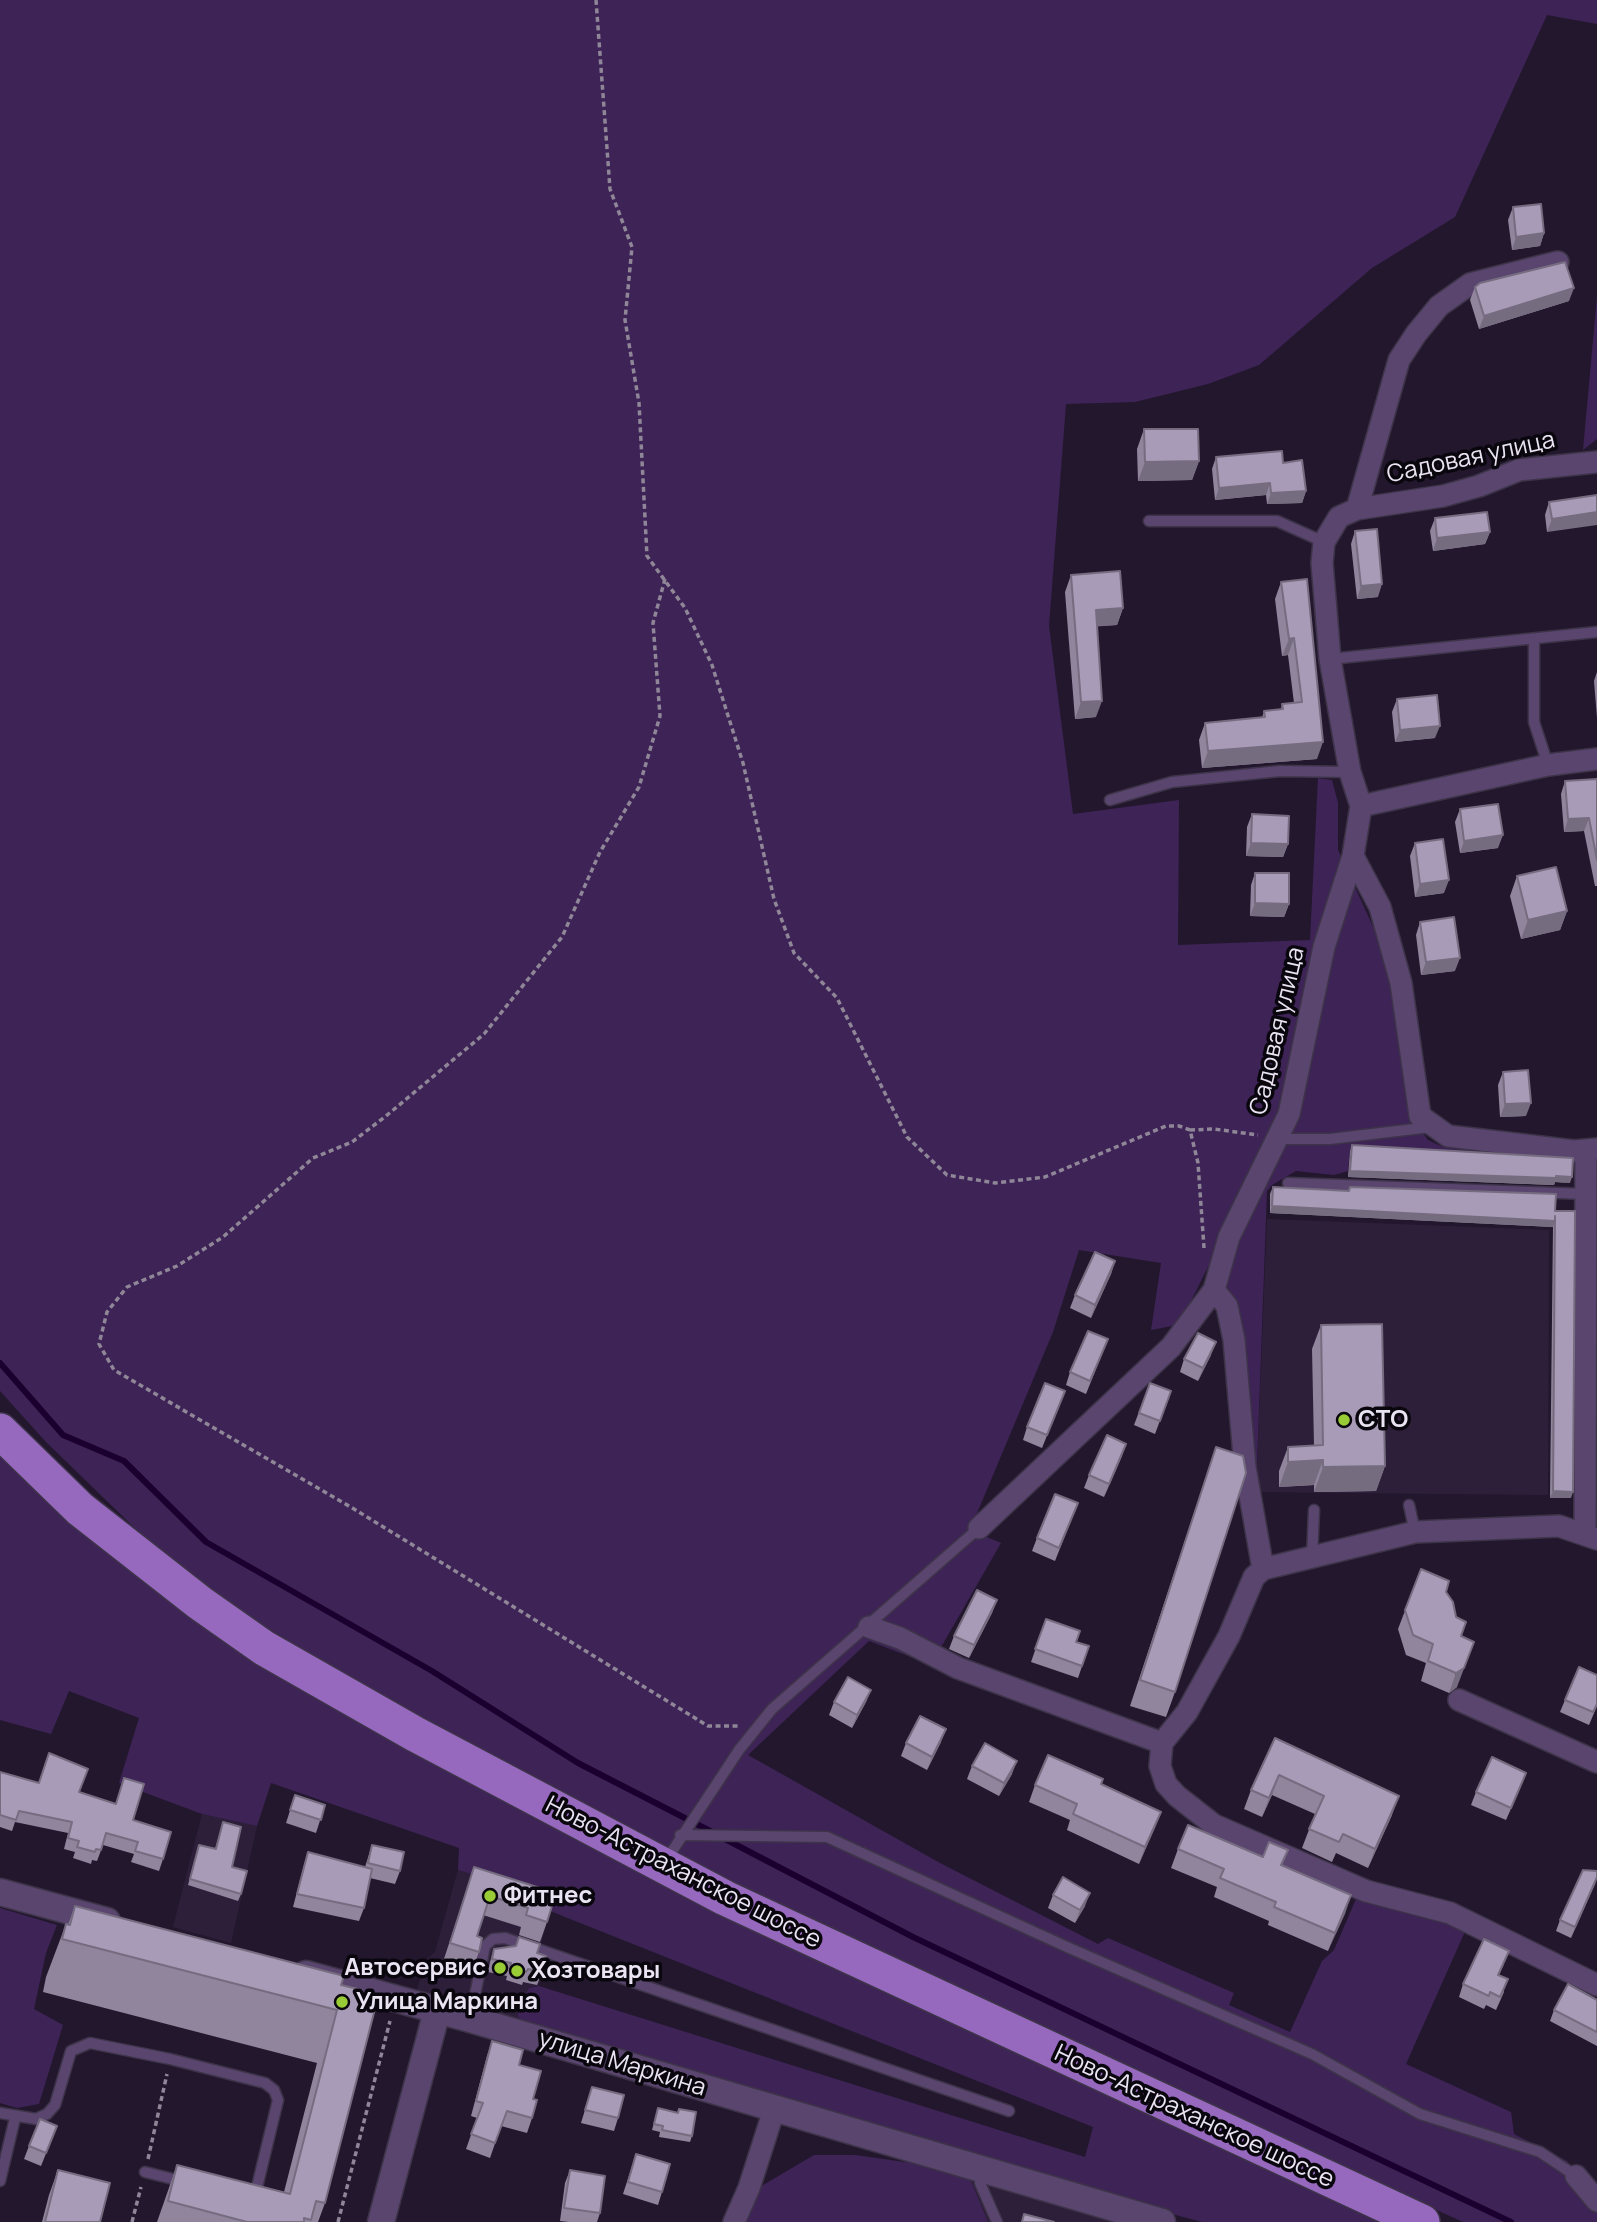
<!DOCTYPE html>
<html>
<head>
<meta charset="utf-8">
<style>
	body { margin:0 }
	canvas { display:block; background:#22172d }
</style>
</head>
<body>
<canvas width="1597" height="2222"></canvas>
<script>
const g = document.querySelector('canvas').getContext('2d');
g.lineJoin = 'round';
function fillPath(path, color) { g.fillStyle = color; g.fill(path, 'evenodd'); }
const toPath = rows => new Path2D(rows.map(r => 'M' + r).join(''));
function stroke(path, color, width, dash) { g.strokeStyle = color; g.lineWidth = width; g.lineCap = dash ? 'butt' : 'round'; g.setLineDash(dash || []); g.stroke(path); }
function label(font, color, halo, rows, align = 'center') {
  g.font = font + ' Manrope,sans-serif'; g.lineWidth = 7; g.setLineDash([]); g.textBaseline = 'middle'; g.strokeStyle = halo; g.fillStyle = color; for (const [text, x, y, turn = 0] of rows) {
    g.save(); g.translate(x, y); g.rotate((+turn || 0) * Math.PI / 180); g.textAlign = isNaN(turn) ? turn : align; if (halo) g.strokeText(text, 0, 0); g.fillText(text, 0, 0); g.restore();
  }
}
fillPath(toPath([
	[1267,1219,1549,1230,1548,1495,1256,1492],
	[202,1814,257,1826,231,1943,173,1927],
	[458,1870,548,1898,550,1911,540,1947,542,1970,539,1986,529,1988,522,2023,416,1994,425,1961,435,1952],
	[970,2178,1124,2222,988,2222]
]), '#2d1f3a');
fillPath(toPath([
	[0,0,1597,0,1597,24,1547,15,1455,217,1372,268,1259,365,1208,384,1135,402,1066,404,1049,626,1073,814,1179,800,1178,945,1310,940,1318,778,1332,780,1338,803,1338,850,1386,955,1404,1036,1405,1089,1411,1116,1428,1140,1443,1147,1512,1155,1350,1152,1348,1171,1334,1175,1296,1171,1272,1185,1267,1191,1256,1492,1226,1290,1209,1265,1184,1315,1172,1326,1151,1330,1161,1263,1079,1250,1053,1332,970,1530,1001,1543,940,1649,929,1664,869,1641,748,1755,940,1863,1098,1944,1108,1938,1234,1993,1229,2005,1290,2032,1322,1961,1334,1950,1356,1899,1467,1927,1406,2064,1511,2112,1514,2134,1567,2161,1597,2195,1597,2222,1463,2222,727,1885,425,1721,269,1629,205,1587,144,1537,46,1442,0,1391],
	[1597,296,1597,439,1583,450],
	[0,1450,191,1613,1400,2222,1202,2222,1075,2188,522,2023,518,2016,519,2005,529,1988,539,1986,1085,2157,1093,2127,550,1911,547,1897,458,1870,459,1848,271,1783,257,1826,202,1814,119,1783,139,1718,69,1691,51,1734,0,1720],
	[0,1908,57,1925,46,1953,34,2009,63,2025,39,2104,17,2108,0,2103],
	[814,2155,855,2155,919,2164,970,2178,988,2222,740,2222,753,2191]
]), '#3e2356');
stroke(toPath([
	[0,1363,63,1435,124,1461,206,1542,432,1671,578,1763,714,1833],
	[723,1838,913,1937,1511,2222]
]), '#1b002f', 6);
const service = toPath([
	[1149,521,1277,521,1324,542],
	[1534,641,1534,722,1548,765],
	[1330,659,1597,632],
	[1110,800,1172,782,1280,771,1350,772],
	[1278,1139,1330,1139,1431,1127],
	[1288,1183,1586,1194],
	[1409,1505,1415,1532],
	[1312,1558,1314,1510],
	[680,1835,827,1837,1067,1947,1312,2054,1420,2114,1540,2152,1576,2176],
	[665,1862,739,1750,772,1709,979,1528],
	[470,2019,485,1946,493,1939,505,1938,1009,2111],
	[0,2113,36,2119,47,2114,55,2105,71,2051,90,2043,170,2059,265,2083,274,2090,278,2100,257,2187,248,2195],
	[981,2171,980,2183,997,2222],
	[145,2172,185,2182],
	[0,2181,15,2118]
]);
const minor = toPath([
	[1357,509,1443,496,1479,486,1519,470,1597,462],
	[1361,806,1548,765,1597,759],
	[1353,856,1380,907,1401,983,1420,1116,1448,1136,1574,1151,1597,1149],
	[1214,1290,1227,1306,1234,1340,1245,1467,1263,1569],
	[979,1528,1171,1347,1214,1290,1229,1237,1289,1114,1324,947,1353,856,1361,806,1350,772,1330,659,1322,563,1324,542,1339,517,1357,509,1399,360,1416,334,1439,306,1470,284,1558,262],
	[1585,1533,1586,1150],
	[1597,1539,1559,1526,1415,1532,1263,1569,1254,1577,1229,1636,1187,1712,1162,1743,1160,1766,1166,1784,1177,1796,1214,1825,1366,1891,1450,1913,1597,1985],
	[869,1627,900,1638,958,1668,1162,1743],
	[1459,1700,1597,1762],
	[1576,2176,1597,2201],
	[734,2222,749,2188,774,2110]
]);
const tertiary = toPath([
	[0,1892,107,1921],
	[306,1974,470,2019,1162,2222],
	[381,2222,437,2011]
]);
const primary = toPath([
	[0,1431,80,1509,200,1603,264,1648,415,1734,725,1898,1422,2222]
]);
stroke(service, '#3e3449', 13);
stroke(minor, '#3e3449', 24);
stroke(tertiary, '#3e3449', 29);
stroke(primary, '#3e3449', 38);
stroke(toPath([
	[596,0,610,189,632,247,625,320,639,403,647,556,685,608,712,665,743,763,774,899,794,953,837,998,907,1137,947,1175,995,1183,1045,1177,1166,1126,1179,1126,1190,1130,1198,1163,1204,1248],
	[665,579,653,623,660,716,639,787,600,852,562,937,484,1034,386,1116,352,1142,313,1158,223,1237,177,1266,127,1287,107,1312,99,1344,114,1370,354,1509,708,1726,740,1726],
	[1190,1130,1214,1129,1258,1135],
	[148,2159,167,2074],
	[132,2222,141,2187],
	[338,2222,390,2021]
]), '#8f8698', 3.5, [5, 3.5]);
stroke(service, '#59456e', 10);
stroke(minor, '#59456e', 21);
stroke(tertiary, '#59456e', 26);
stroke(primary, '#9669bf', 35);
fillPath(toPath([
	[1513,207,1544,233,1540,246,1512,250,1508,220],
	[1475,287,1569,301,1479,329,1470,300],
	[1144,429,1199,461,1192,480,1138,481,1137,449],
	[1216,457,1283,463,1306,491,1302,503,1267,504,1266,495,1215,500,1212,469],
	[1597,495,1547,532,1545,515,1549,502],
	[1435,518,1490,532,1485,544,1433,551,1430,531],
	[1355,531,1378,597,1357,599,1351,544],
	[1071,575,1123,608,1117,625,1097,626,1096,717,1075,719,1065,592],
	[1307,579,1317,759,1202,768,1199,740,1205,723,1262,718,1264,711,1281,709,1282,704,1294,703,1288,655,1282,656,1275,599,1281,582],
	[1597,672,1597,718,1594,681],
	[1397,699,1435,738,1395,742,1392,712],
	[1597,779,1597,886,1595,886,1584,831,1564,832,1561,794,1565,781],
	[1460,809,1498,848,1460,853,1455,822],
	[1252,814,1288,844,1283,857,1246,856,1247,827],
	[1415,843,1444,893,1415,897,1410,856],
	[1255,873,1289,904,1284,917,1250,916,1251,885],
	[1517,876,1567,911,1560,930,1521,939,1510,896],
	[1420,922,1455,971,1421,975,1416,935],
	[1503,1072,1526,1116,1500,1117,1498,1085],
	[1352,1145,1570,1183,1555,1182,1554,1185,1348,1177,1350,1152],
	[1273,1187,1348,1191,1350,1187,1555,1211,1571,1498,1550,1498,1553,1227,1270,1213,1270,1194],
	[1115,1261,1111,1274,1091,1318,1070,1308,1075,1295],
	[1321,1325,1385,1466,1376,1491,1314,1492,1314,1485,1279,1487,1279,1471,1288,1447,1314,1445,1312,1349],
	[1108,1339,1086,1394,1066,1385,1070,1372],
	[1211,1355,1198,1381,1180,1372,1184,1359],
	[1150,1383,1171,1391,1155,1434,1134,1425],
	[1065,1391,1042,1448,1023,1440,1027,1427],
	[1216,1447,1175,1692,1166,1717,1130,1706],
	[1122,1456,1104,1497,1084,1488,1089,1475],
	[1078,1503,1055,1561,1032,1551,1037,1538],
	[1421,1569,1446,1592,1457,1687,1449,1693,1421,1681,1426,1663,1406,1655,1398,1629],
	[997,1600,992,1613,969,1658,949,1649,954,1636],
	[1046,1619,1076,1642,1089,1646,1078,1678,1031,1662],
	[871,1690,866,1702,852,1728,829,1715,834,1702],
	[1565,1700,1597,1706,1589,1725,1560,1712],
	[1275,1738,1392,1815,1368,1868,1336,1853,1332,1862,1302,1848,1315,1814,1272,1795,1262,1817,1244,1809,1251,1790],
	[941,1742,927,1770,901,1756,906,1743],
	[972,1766,1012,1774,999,1796,967,1779],
	[0,1772,39,1783,79,1792,116,1804,124,1778,133,1820,163,1859,159,1871,131,1862,134,1854,103,1845,97,1861,92,1860,91,1864,73,1858,75,1852,64,1849,68,1833,15,1822,12,1831,0,1827],
	[1035,1785,1101,1785,1161,1812,1139,1864,1067,1830,1070,1820,1029,1802],
	[1521,1786,1506,1820,1471,1805,1476,1792],
	[295,1795,325,1805,316,1833,286,1823],
	[223,1822,232,1867,241,1894,238,1901,188,1885,197,1852,215,1849],
	[372,1845,400,1871,395,1884,370,1878,364,1908,359,1921,293,1907,304,1865,308,1852,365,1867],
	[1178,1849,1263,1857,1288,1850,1282,1865,1351,1895,1328,1951,1268,1925,1269,1921,1214,1897,1217,1887,1171,1868],
	[474,1867,547,1922,540,1942,519,1935,521,1927,483,1915,477,1936,479,1952,472,1972,443,1962],
	[1596,1882,1571,1938,1556,1931,1560,1920],
	[1053,1895,1085,1906,1075,1923,1048,1908],
	[75,1906,341,1985,325,2203,318,2222,157,2222,177,2165,284,2192,317,2063,43,1992,46,1977,66,1924,68,1925],
	[494,1949,537,1953,542,1972,537,1985,523,1982,522,1985,506,1980,507,1976,488,1972,490,1962],
	[1504,1964,1499,1975,1504,1992,1496,2010,1486,2005,1484,2009,1459,1997,1463,1984],
	[1597,2000,1597,2046,1550,2021,1554,2010],
	[492,2041,519,2065,533,2099,532,2118,527,2133,501,2126,490,2158,466,2149,477,2118,471,2116,487,2056],
	[592,2087,618,2118,614,2131,581,2123],
	[658,2108,678,2113,679,2109,692,2136,690,2142,659,2137,660,2132,652,2130],
	[57,2126,41,2166,24,2159,29,2146],
	[636,2154,662,2192,658,2205,623,2194],
	[58,2170,100,2222,42,2222,49,2195],
	[570,2170,600,2213,597,2222,569,2222,560,2221,565,2183]
]), '#90859d');
fillPath(toPath([
	[1544,233,1540,246,1512,250,1516,237],
	[1574,288,1569,301,1479,329,1484,316],
	[1199,461,1192,480,1138,481,1145,462],
	[1270,483,1266,495,1215,500,1219,488],
	[1306,491,1302,503,1267,504,1271,493],
	[1597,512,1597,525,1547,532,1552,519],
	[1490,532,1485,544,1433,551,1437,538],
	[1382,584,1378,597,1357,599,1361,586],
	[1123,608,1117,625,1090,627,1096,610],
	[1294,638,1288,655,1282,656,1289,639],
	[1102,701,1096,717,1075,719,1081,702],
	[1440,726,1435,738,1395,742,1400,730],
	[1323,742,1317,759,1202,768,1208,751],
	[1589,818,1584,831,1564,832,1568,819],
	[1503,835,1498,848,1460,853,1464,841],
	[1251,843,1288,844,1283,857,1246,856],
	[1449,880,1444,893,1415,897,1420,884],
	[1255,903,1289,904,1284,917,1250,916],
	[1567,911,1560,930,1521,939,1528,920],
	[1460,958,1455,971,1421,975,1426,962],
	[1531,1103,1526,1116,1500,1117,1505,1104],
	[1350,1171,1556,1176,1572,1177,1570,1183,1555,1182,1554,1185,1348,1177],
	[1272,1206,1555,1221,1553,1227,1270,1213],
	[1115,1261,1111,1274,1091,1318,1095,1305],
	[1216,1342,1211,1355,1198,1381,1203,1368],
	[1126,1444,1122,1456,1104,1497,1109,1484],
	[1323,1460,1314,1485,1279,1487,1288,1462],
	[1385,1466,1376,1491,1314,1492,1323,1467],
	[1553,1491,1573,1492,1571,1498,1550,1498],
	[997,1600,992,1613,969,1658,974,1645],
	[1474,1642,1457,1687,1449,1693,1456,1673],
	[871,1690,866,1702,852,1728,857,1715],
	[946,1729,941,1742,927,1770,932,1757],
	[1017,1761,1012,1774,999,1796,1004,1783],
	[1279,1775,1272,1795,1262,1817,1269,1798],
	[1399,1796,1392,1815,1368,1868,1375,1849],
	[1161,1812,1155,1828,1139,1864,1145,1847],
	[1597,1878,1571,1938,1575,1927],
	[1090,1893,1085,1906,1075,1923,1080,1910],
	[1351,1895,1345,1914,1328,1951,1335,1933]
]), '#766c80');
const building = toPath([
	[1541,204,1544,233,1516,237,1513,207,1541,204],
	[1565,262,1574,288,1484,316,1475,287,1480,283,1565,262],
	[1144,429,1198,429,1199,461,1145,462,1144,429],
	[1282,451,1283,463,1302,460,1306,491,1271,493,1270,483,1219,488,1216,457,1282,451],
	[1597,495,1597,512,1552,519,1549,502,1597,495],
	[1487,512,1490,532,1437,538,1435,518,1487,512],
	[1377,529,1382,584,1361,586,1355,531,1377,529],
	[1120,571,1123,608,1096,610,1102,701,1081,702,1071,575,1120,571],
	[1307,579,1323,742,1208,751,1205,723,1265,717,1264,711,1283,709,1282,704,1302,702,1294,638,1289,639,1281,582,1307,579],
	[1437,695,1440,726,1400,730,1397,699,1437,695],
	[1597,779,1597,860,1589,818,1568,819,1565,781,1597,779],
	[1498,804,1503,835,1464,841,1460,809,1498,804],
	[1252,814,1289,816,1288,844,1251,843,1252,814],
	[1443,839,1449,880,1420,884,1415,843,1443,839],
	[1556,867,1567,911,1528,920,1517,876,1556,867],
	[1255,873,1289,873,1289,904,1255,903,1255,873],
	[1454,917,1460,958,1426,962,1420,922,1454,917],
	[1528,1070,1531,1103,1505,1104,1503,1072,1528,1070],
	[1352,1145,1573,1158,1572,1177,1556,1176,1556,1178,1350,1171,1352,1145],
	[1273,1187,1349,1191,1350,1187,1556,1194,1555,1211,1575,1211,1573,1492,1553,1491,1555,1216,1555,1221,1272,1206,1273,1187],
	[1095,1252,1115,1261,1095,1305,1075,1295,1095,1252],
	[1382,1324,1385,1466,1323,1467,1323,1460,1288,1462,1288,1447,1323,1445,1321,1325,1382,1324],
	[1088,1331,1108,1339,1090,1381,1070,1372,1088,1331],
	[1198,1333,1216,1342,1203,1368,1184,1359,1198,1333],
	[1045,1383,1065,1391,1047,1435,1027,1427,1045,1383],
	[1150,1383,1171,1391,1160,1421,1139,1413,1150,1383],
	[1107,1435,1126,1444,1109,1484,1089,1475,1107,1435],
	[1216,1447,1243,1456,1246,1473,1175,1692,1140,1680,1216,1447],
	[1055,1494,1078,1503,1059,1548,1037,1538,1055,1494],
	[1421,1569,1449,1581,1446,1592,1453,1602,1456,1617,1466,1622,1461,1636,1474,1642,1464,1668,1456,1673,1428,1661,1433,1644,1413,1635,1405,1610,1421,1569],
	[977,1590,997,1600,974,1645,954,1636,977,1590],
	[1046,1619,1080,1631,1076,1642,1089,1646,1082,1666,1035,1649,1046,1619],
	[1579,1667,1597,1675,1597,1704,1593,1712,1565,1700,1579,1667],
	[848,1677,871,1690,857,1715,834,1702,848,1677],
	[920,1716,946,1729,932,1757,906,1743,920,1716],
	[1275,1738,1399,1796,1375,1849,1343,1834,1339,1842,1309,1829,1324,1796,1279,1775,1269,1798,1251,1790,1275,1738],
	[985,1743,1017,1761,1004,1783,972,1766,985,1743],
	[49,1753,88,1769,79,1792,116,1804,124,1778,144,1784,133,1820,171,1832,163,1859,135,1851,138,1842,106,1833,101,1850,96,1849,95,1852,77,1847,79,1841,68,1838,72,1822,19,1811,16,1820,0,1815,0,1772,39,1783,49,1753],
	[1048,1755,1103,1779,1101,1784,1161,1812,1145,1847,1073,1814,1077,1804,1035,1785,1048,1755],
	[1492,1757,1526,1773,1511,1808,1476,1792,1492,1757],
	[295,1795,325,1805,321,1820,290,1810,295,1795],
	[223,1822,241,1827,232,1867,247,1871,241,1894,190,1879,199,1845,216,1849,223,1822],
	[1188,1825,1263,1857,1269,1842,1288,1850,1281,1865,1351,1895,1335,1933,1274,1907,1276,1902,1220,1878,1224,1869,1178,1849,1188,1825],
	[372,1845,404,1852,400,1871,368,1863,372,1845],
	[308,1852,372,1869,364,1908,297,1894,308,1852],
	[474,1867,556,1893,547,1922,526,1915,528,1908,490,1896,477,1936,482,1938,479,1952,450,1943,474,1867],
	[1583,1870,1597,1871,1597,1877,1575,1927,1560,1920,1583,1870],
	[1063,1877,1090,1893,1080,1910,1053,1895,1063,1877],
	[75,1906,344,1976,341,1985,362,1990,361,1996,377,2001,325,2203,316,2201,311,2220,304,2218,304,2222,247,2222,168,2201,177,2165,290,2194,337,2010,62,1939,66,1924,70,1925,75,1906],
	[519,1937,540,1944,537,1953,546,1956,542,1972,528,1969,526,1972,510,1968,511,1963,492,1959,494,1949,516,1946,519,1937],
	[1484,1939,1509,1951,1498,1975,1508,1979,1500,1997,1490,1992,1489,1996,1463,1984,1484,1939],
	[1568,1984,1597,2000,1597,2032,1554,2010,1568,1984],
	[492,2041,523,2050,519,2065,541,2071,533,2099,537,2100,532,2118,507,2111,495,2143,471,2134,483,2103,476,2101,492,2041],
	[592,2087,624,2095,618,2118,585,2110,592,2087],
	[658,2108,678,2113,679,2109,696,2112,692,2136,662,2130,663,2126,654,2124,658,2108],
	[40,2119,57,2126,46,2153,29,2146,40,2119],
	[636,2154,670,2164,662,2192,628,2182,636,2154],
	[58,2170,110,2183,100,2222,45,2222,58,2170],
	[570,2170,605,2176,600,2213,564,2208,570,2170],
	[1024,2214,1054,2222,1022,2222,1024,2214]
]);
fillPath(building, '#a89bb7');
stroke(building, '#766c80', 2);
for (const [x, y, r, color] of [
	[1344,1420,7,"#99cb36"],
	[490,1896,7,"#99cb36"],
	[500,1968,7,"#99cb36"],
	[517,1971,7,"#99cb36"],
	[342,2002,7,"#99cb36"]
]) { const dot = new Path2D(); dot.arc(x, y, r, 0, 2 * Math.PI); g.fillStyle = color; g.fill(dot); stroke(dot, '#0a060e', 2.5); }
label('24px', '#eae3f2', '#0a060e', [
	["Садовая улица",1471,458,-12],
	["Садовая улица",1278,1031,-77],
	["Ново-Астраханское шоссе",683,1873,27],
	["улица Маркина",622,2064,17],
	["Ново-Астраханское шоссе",1194,2117,25]
]);
label('bold 24px', '#eae3f2', '#0a060e', [
	["СТО",1358,1420],
	["Фитнес",504,1896],
	["Автосервис",486,1968,"right"],
	["Хозтовары",531,1971],
	["Улица Маркина",356,2002]
], 'left');
</script>
</body>
</html>
